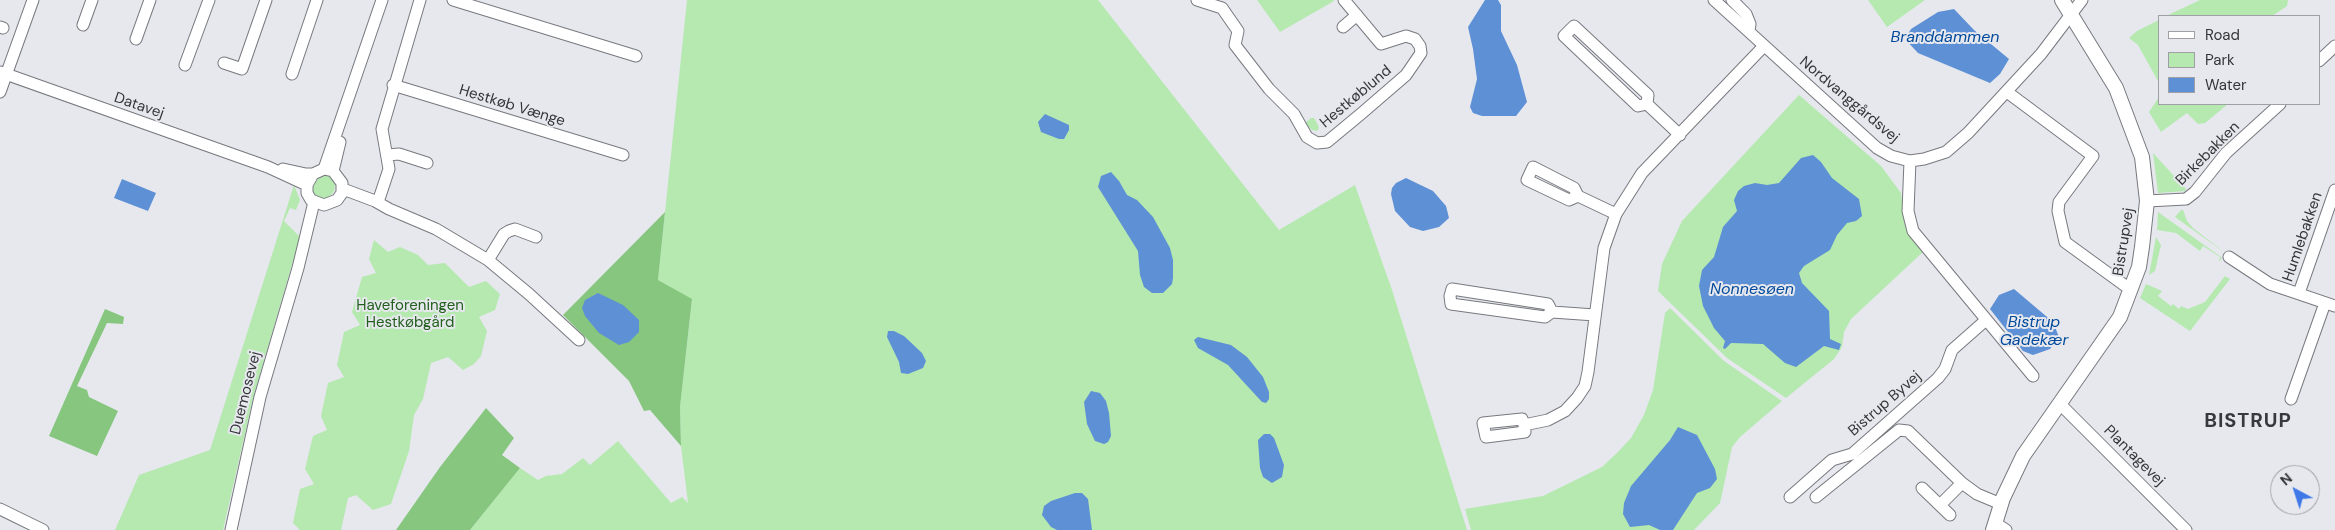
<!DOCTYPE html>
<html>
<head>
<meta charset="utf-8">
<style>
	body { margin:0 }
	#map { position:relative; width:2335px; height:530px; overflow:hidden; background:#e6e8ee; font-family:"DM Sans",sans-serif }
	canvas { display:block }
	.legend { position:absolute; left:2158px; top:15px; width:162px; height:90px; box-sizing:border-box; background:#e6e8ee; border:1px solid #9fa0a5; margin:0; padding:6px 9px; list-style:none; font-size:15px; color:#343538 }
	.legend li { display:flex; align-items:center; gap:10px; height:25px }
	.legend b { width:25px; border:1px solid #9fa0a5 }
	.north { position:absolute; left:2270px; top:465px; width:50px; height:50px; box-sizing:border-box; background:#e6e8ee; border:1px solid #9fa0a5; border-radius:50%; rotate:320deg; font-size:14px; font-weight:700; line-height:20px; text-align:center; color:#343538 }
	.north::after { content:''; display:block; margin:auto; width:18px; height:22px; background:#4078e8; clip-path:polygon(50% 0,100% 100%,50% 72%,0 100%) }
</style>
</head>
<body>
<div id="map">
<canvas width="2335" height="530"></canvas>
<ul class="legend">
<li><b style="height:6px;background:#fff"></b>Road</li>
<li><b style="height:14px;background:#b5e9af"></b>Park</li>
<li><b style="height:14px;background:#5e90d6"></b>Water</li>
</ul>
<div class="north">N</div>
</div>
<script>
const g = document.querySelector('canvas').getContext('2d');
g.lineJoin = 'round';
function fillPath(path, color) { g.fillStyle = color; g.fill(path, 'evenodd'); }
const toPath = rows => new Path2D(rows.map(r => 'M' + r).join(''));
function stroke(path, color, width, dash) { g.strokeStyle = color; g.lineWidth = width; g.lineCap = dash ? 'butt' : 'round'; g.setLineDash(dash || []); g.stroke(path); }
function label(font, color, halo, rows, align = 'center') {
  g.font = font + ' "DM Sans",sans-serif'; g.lineWidth = 4; g.setLineDash([]); g.textBaseline = 'middle'; g.strokeStyle = halo; g.fillStyle = color; for (const [text, x, y, turn = 0] of rows) {
    g.save(); g.translate(x, y); g.rotate((+turn || 0) * Math.PI / 180); g.textAlign = isNaN(turn) ? turn : align; if (halo) g.strokeText(text, 0, 0); g.fillText(text, 0, 0); g.restore();
  }
}
fillPath(toPath([
	[687,0,1098,0,1279,230,1355,185,1392,290,1467,530,470,530,520,468,538,480,546,476,562,474,583,458,590,465,618,441,671,503,682,497,688,503,681,446,680,407,692,300,658,280],
	[1257,0,1333,0,1334,1,1280,32],
	[1868,0,1925,0,1887,27],
	[2200,0,2288,0,2287,6,2272,16,2166,16],
	[2159,20,2159,83,2138,45,2129,38,2137,31],
	[1799,95,1881,166,1901,193,1904,220,1914,240,1923,252,1851,319,1844,332,1842,347,1834,359,1786,398,1727,358,1658,291,1662,264,1682,221],
	[2159,97,2159,104,2228,104,2205,123,2198,124,2187,113,2161,132,2149,112],
	[1311,118,1314,118,1317,123,1319,128,1317,131,1312,130,1305,123],
	[2153,153,2186,189,2185,191,2158,193],
	'311 186a12 12 0 1 1 24 0a12 12 0 1 1-24 0Z',
	[294,185,300,200,296,210,290,208,284,221,300,237,253,398,223,530,115,530,139,475,210,450],
	[2181,210,2183,210,2187,221,2193,228,2224,252,2175,217],
	[2158,212,2221,257,2222,258,2219,262,2220,257,2203,246,2200,251,2176,233,2157,230],
	[2156,237,2161,245,2155,271,2149,275],
	[374,240,388,252,400,247,418,255,428,265,445,263,469,287,486,281,500,294,495,310,479,317,487,331,481,356,474,364,463,370,448,357,431,363,423,399,414,415,409,451,391,504,373,510,356,495,348,498,341,530,300,530,293,523,300,489,314,484,305,469,313,436,327,430,321,416,328,383,344,377,337,365,344,332,360,325,352,312,362,277,376,273,369,259],
	[2225,276,2230,279,2190,331,2140,298,2146,284,2162,291,2158,296,2171,306,2173,304,2179,309,2181,306,2188,309,2205,302],
	[1670,308,1724,361,1782,401,1740,437,1732,447,1720,503,1694,530,1471,530,1465,509,1543,496,1602,467,1618,452,1631,438,1644,415,1653,390,1665,313]
]), '#b5e9af');
fillPath(toPath([
	[665,212,658,280,692,299,680,407,681,446,650,410,644,411,629,381,563,315],
	[105,309,124,317,123,324,107,323,77,386,87,390,89,397,118,411,97,456,49,436],
	[486,408,514,438,502,455,520,468,470,530,396,530,440,467]
]), '#87c67f');
fillPath(toPath([
	[1485,0,1498,0,1501,5,1501,31,1517,65,1527,102,1516,116,1482,116,1473,113,1470,107,1477,79,1473,49,1468,27],
	[1954,9,1974,30,2009,59,2000,74,1990,83,1918,53,1905,39,1911,29,1938,12],
	[1045,114,1069,125,1069,130,1064,139,1059,139,1041,132,1038,122],
	[1813,155,1821,162,1832,178,1859,199,1862,216,1856,221,1847,223,1837,235,1830,250,1804,266,1799,273,1802,283,1829,311,1830,339,1841,344,1839,350,1824,346,1796,367,1785,363,1763,344,1731,343,1725,349,1723,348,1725,341,1714,328,1703,306,1699,286,1702,270,1714,257,1723,227,1737,211,1734,200,1738,191,1744,186,1755,183,1767,185,1779,183,1801,158],
	[1111,172,1119,181,1127,195,1137,200,1153,217,1170,248,1173,260,1173,278,1172,284,1163,293,1152,293,1144,287,1140,275,1138,251,1098,187,1101,176],
	[1406,178,1433,191,1446,206,1449,218,1439,227,1423,231,1410,227,1395,211,1391,194,1392,188,1396,183],
	[122,179,156,193,148,211,114,198],
	[2014,289,2053,322,2059,337,2050,349,2033,355,2023,351,1990,309,1999,295],
	[598,293,623,305,639,320,639,332,629,342,619,345,599,333,585,316,582,308,585,300],
	[888,331,894,331,904,336,922,353,926,361,923,368,908,374,901,373,899,362,887,337],
	[1198,337,1231,345,1247,357,1263,377,1269,392,1269,399,1266,403,1262,402,1228,365,1198,348,1194,340],
	[1091,391,1100,393,1106,401,1109,413,1111,436,1108,442,1104,444,1095,441,1087,424,1084,402],
	[1678,427,1697,435,1715,469,1717,479,1710,488,1697,493,1673,530,1660,530,1649,525,1630,527,1623,514,1624,503,1631,486,1670,440],
	[1264,434,1270,434,1274,438,1284,465,1282,477,1272,483,1263,477,1260,468,1258,440],
	[1075,493,1082,493,1088,499,1092,530,1057,530,1051,527,1042,515,1044,506,1051,501]
]), '#5e90d6');
const minor = toPath([
	[453,0,636,56],
	[1197,0,1222,8,1238,31,1235,45,1269,89,1294,114,1307,137,1317,143,1327,142,1362,113,1406,75,1421,53,1420,46,1415,39,1406,36,1381,44,1344,0],
	[1714,0,1877,148,1891,156,1910,161,1924,159,1946,152,1968,133,2041,54,2082,0],
	[1732,0,1746,14,1750,24,1749,31],
	[83,25,92,0],
	[0,27,3,28],
	[1343,27,1357,15],
	[136,39,150,0],
	[2319,61,2335,46],
	[224,63,242,69,266,0],
	[185,65,209,0],
	[0,72,268,167,307,185],
	[292,74,317,0],
	[393,85,623,155],
	[0,92,33,0],
	[2007,92,2093,156,2059,202,2058,211,2065,242,2131,290],
	[1647,104,1638,106,1564,36,1574,26,1648,95,1647,104,1680,135],
	[387,155,399,154,427,163],
	[1910,161,1908,211,1913,231,2033,376],
	[283,169,306,174,313,174,324,169,333,171,342,183,342,193,337,200,324,205,311,200,307,193,307,185,313,174],
	[324,169,382,0],
	[333,171,340,142],
	[343,189,375,201,389,209,436,229,488,260,529,294,579,340],
	[1578,196,1569,200,1527,180,1533,167,1574,188,1578,196,1616,214],
	[2147,201,2186,199,2195,192,2226,153,2280,104],
	[378,202,389,169,382,129,420,0],
	[2229,257,2270,284,2335,306],
	[488,260,504,234,509,231,515,229,536,237],
	[2299,293,2335,190],
	[1552,312,1545,317,1451,304,1450,296,1452,289,1548,304,1552,312,1595,315],
	[2291,399,2325,303],
	[2060,404,2186,530],
	[1524,425,1522,419,1483,423,1486,437,1525,432,1524,425,1548,420,1565,411,1577,398,1585,386,1588,372,1604,248,1616,214,1642,173,1764,46],
	[1922,488,1950,515],
	[1790,497,1832,460,1852,454,1938,378,1945,369,1952,350,1986,320],
	[1816,497,1899,430,1908,431,1962,483,1977,494,2001,504],
	[1940,505,1962,483],
	[0,509,43,530],
	[1995,523,2006,530],
	[231,530,260,397,298,268,314,202]
]);
const major = toPath([
	[1993,530,2003,498,2023,456,2120,317,2139,267,2142,247,2147,201,2142,157,2116,88,2062,0]
]);
stroke(minor, '#77797f', 13);
stroke(major, '#77797f', 16);
stroke(minor, '#fff', 11);
stroke(major, '#fff', 14);
label('15px', '#343538', '#e6e8ee', [
	["Hestkøblund",1356,97,-40],
	["Nordvanggårdsvej",1849,100,40],
	["Datavej",139,106,19],
	["Hestkøb Vænge",512,106,17],
	["Birkebakken",2208,154,-45],
	["Humlebakken",2303,237,-71],
	["Bistrupvej",2124,242,-81],
	["Duemosevej",246,393,-76],
	["Bistrup Byvej",1885,404,-41],
	["Plantagevej",2134,456,45]
]);
label('15px', '#22601c', '#e6e8ee', [
	["Haveforeningen",410,306],
	["Hestkøbgård",410,323]
]);
label('italic 16px', '#00499b', '#e6e8ee', [
	["Branddammen",1945,38],
	["Nonnesøen",1752,290],
	["Bistrup",2034,323],
	["Gadekær",2034,341]
]);
g.letterSpacing = '1px';
label('bold 20px', '#38393e', '#e6e8ee', [
	["BISTRUP",2248,422]
]);
g.letterSpacing = '0px';
</script>
</body>
</html>
